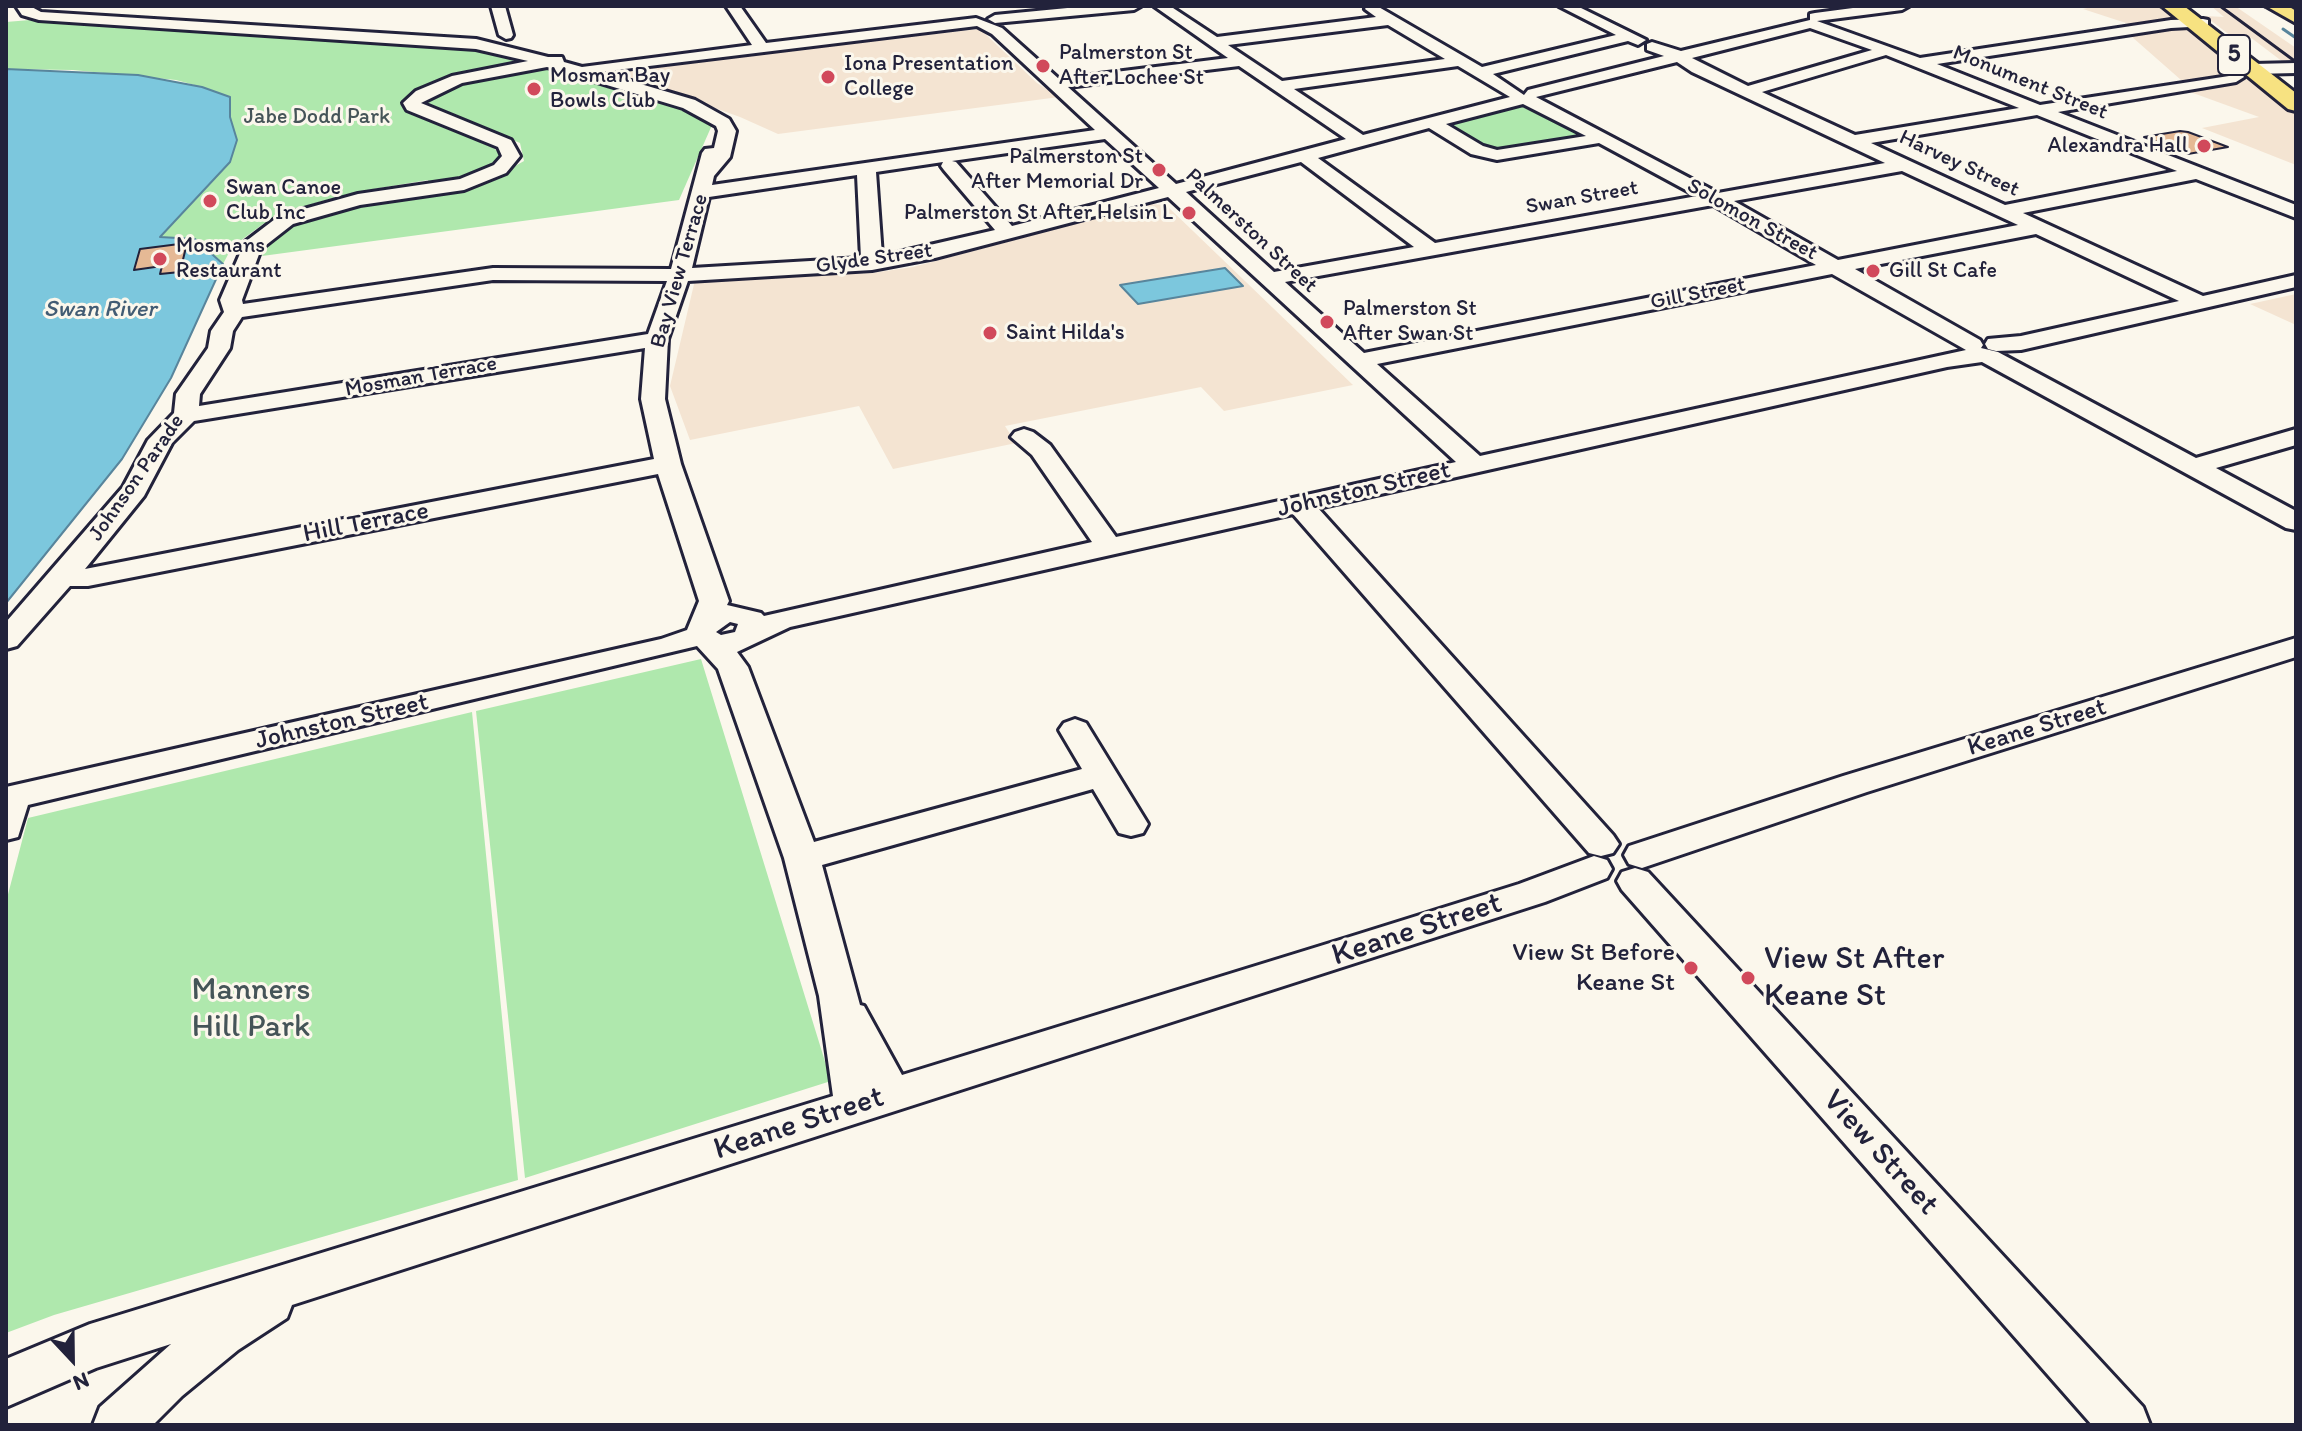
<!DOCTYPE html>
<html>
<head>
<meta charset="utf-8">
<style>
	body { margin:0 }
	#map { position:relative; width:2302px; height:1431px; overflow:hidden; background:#fbf7ec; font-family:Itim,sans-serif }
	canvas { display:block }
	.frame { position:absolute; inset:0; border:8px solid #22223b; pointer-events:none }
	.north { position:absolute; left:32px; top:1319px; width:80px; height:80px; -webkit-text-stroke:6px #fbf7ec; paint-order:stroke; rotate:158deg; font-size:22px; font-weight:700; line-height:32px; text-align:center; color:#22223b }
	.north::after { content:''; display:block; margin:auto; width:28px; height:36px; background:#22223b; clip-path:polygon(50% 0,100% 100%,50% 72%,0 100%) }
</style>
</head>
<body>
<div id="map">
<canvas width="2302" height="1431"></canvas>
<div class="frame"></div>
<div class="north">N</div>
</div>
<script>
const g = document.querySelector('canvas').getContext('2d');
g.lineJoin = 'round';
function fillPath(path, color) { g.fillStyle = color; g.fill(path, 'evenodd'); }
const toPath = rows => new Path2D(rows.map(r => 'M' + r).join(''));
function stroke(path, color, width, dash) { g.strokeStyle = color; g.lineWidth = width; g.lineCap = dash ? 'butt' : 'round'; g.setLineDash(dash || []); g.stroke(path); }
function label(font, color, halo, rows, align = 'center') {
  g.font = font + ' Itim,sans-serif'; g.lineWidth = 6; g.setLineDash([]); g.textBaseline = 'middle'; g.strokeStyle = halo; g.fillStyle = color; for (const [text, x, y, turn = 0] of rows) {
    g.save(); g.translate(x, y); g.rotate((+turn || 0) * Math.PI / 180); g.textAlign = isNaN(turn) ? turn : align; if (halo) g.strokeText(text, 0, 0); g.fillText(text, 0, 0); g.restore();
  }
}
fillPath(toPath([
	[2096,6,2165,6,2178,17,2171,19,2195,31,2296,113,2296,165,2202,128,2259,117,2182,89,2189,87,2123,29,2129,24,2083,9],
	[2211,6,2235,6,2296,48,2296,62,2283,62,2250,37,2231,36,2205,16,2224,17],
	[980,29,1037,83,1059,97,778,134,740,117,609,70],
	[1150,204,1166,205,1353,385,1224,411,1201,387,1005,426,1016,443,893,469,859,406,690,440,670,386,695,280,872,273,913,267],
	[2296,294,2296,325,2250,304]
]), '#f4e4d2');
fillPath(toPath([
	[42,19,457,44,538,60,420,91,402,103,493,147,500,154,489,169,458,180,429,186,428,180,356,192,315,203,263,224,232,247,223,264,195,239,159,237,230,162,237,140,230,117,202,87,176,80,73,70,6,69,6,22],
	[551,66,703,115,712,125,679,200,262,256,269,242,286,228,321,213,492,179,524,161,520,143,424,103,428,96,454,83],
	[1512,103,1530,104,1593,137,1502,151,1492,149,1447,122],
	[701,659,831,1081,525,1178,476,711],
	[472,712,518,1180,54,1315,6,1333,6,902,28,818]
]), '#afe8ad');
const water = toPath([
	[6,69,138,75,202,87,230,97,230,117,237,140,230,162,160,237,195,239,223,264,171,378,122,459,6,603,6,69],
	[1225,268,1243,286,1138,304,1120,285,1225,268]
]);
fillPath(water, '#7cc7dd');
stroke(water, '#58859c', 2);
stroke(toPath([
	[2283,29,2296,38]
]), '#58859c', 3);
const building = toPath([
	[2180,131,2188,132,2228,147,2188,154,2144,137,2180,131],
	[187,243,180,272,160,274,162,266,134,270,140,249,187,243]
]);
fillPath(building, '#e5b995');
stroke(building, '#22223b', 2);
const minor = toPath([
	[16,6,30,6,41,12,476,39,548,57,562,57,564,62,582,67,752,45,726,6,740,6,766,43,976,18,1002,28,1059,79,1228,58,1154,6,1170,6,1217,37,1376,17,1365,9,1367,6,1377,6,1482,67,1616,35,1559,6,1577,6,1646,40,1638,45,1628,41,1493,74,1524,95,1528,90,1664,56,1647,50,1647,44,1652,42,1681,51,1810,20,1810,14,1815,13,1868,6,1909,6,1902,10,1817,21,1920,58,2171,20,2203,19,2208,20,2208,26,2171,28,1937,64,2040,105,2242,74,2244,77,2236,82,2058,112,2296,205,2296,218,2196,179,2023,213,2203,296,2296,275,2296,287,2021,350,1996,351,1988,349,1985,344,1988,339,2021,336,2179,301,2036,234,1855,269,1980,340,1983,345,1981,348,1998,352,2196,458,2296,429,2296,445,2216,468,2296,511,2296,530,2286,528,1982,362,1947,367,1318,508,1613,835,1619,844,1613,853,1601,856,1589,853,1293,514,790,627,737,652,748,667,814,842,1082,769,1059,730,1064,723,1075,719,1086,723,1148,824,1143,833,1131,836,1119,833,1093,789,822,865,860,1005,864,1006,902,1075,1356,935,1519,884,1594,856,1607,860,1612,869,1607,878,1545,902,292,1305,287,1318,238,1350,182,1396,153,1425,93,1425,100,1407,171,1344,96,1368,6,1407,6,1359,90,1324,833,1096,819,996,784,858,718,669,697,646,28,805,18,837,6,840,6,787,661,639,687,630,699,601,658,474,88,586,70,586,17,646,6,649,6,622,123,487,148,440,174,413,176,394,208,348,211,331,224,312,220,300,245,242,279,216,358,194,460,179,494,165,502,156,498,147,407,110,403,103,416,91,452,76,528,61,476,49,39,20,22,15,16,6],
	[1388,25,1445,59,1282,81,1228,45,1388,25],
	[977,26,992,34,1095,130,712,185,714,176,730,157,736,131,729,119,695,100,600,72,977,26],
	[1810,28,1872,50,1748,86,1692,58,1810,28],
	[1886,55,2019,108,1855,135,1762,92,1886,55],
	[1677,62,1692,72,1885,163,1718,193,1536,97,1677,62],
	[1239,66,1346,139,1176,184,1068,87,1239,66],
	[1458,66,1510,97,1363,135,1294,89,1458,66],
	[547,67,683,108,716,126,718,131,714,148,705,149,702,153,671,269,493,268,243,304,242,300,261,249,293,224,360,205,464,190,506,173,520,156,511,140,421,103,462,83,547,67],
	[1523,104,1586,136,1497,150,1483,146,1446,124,1523,104],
	[2037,115,2177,171,2005,205,1871,143,2037,115],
	[1429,128,1471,154,1497,160,1599,143,1697,196,1435,243,1318,158,1429,128],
	[1105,139,1159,188,1012,226,956,162,952,161,1105,139],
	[943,162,941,166,944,170,995,230,882,256,876,172,943,162],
	[1301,162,1414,247,1274,272,1186,192,1301,162],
	[1902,171,2018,225,1838,260,1734,201,1902,171],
	[857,175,861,258,692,268,709,197,857,175],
	[1168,197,1456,462,1116,537,1050,445,1033,432,1024,429,1015,432,1011,437,1032,455,1092,542,764,616,761,613,727,605,729,601,681,464,665,399,668,339,688,281,872,270,935,258,1168,197],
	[1713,205,1816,265,1364,353,1285,282,1713,205],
	[1832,274,1966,350,1480,456,1377,364,1832,274],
	[493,280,667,281,648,334,199,406,200,394,230,348,233,331,242,317,493,280],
	[645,348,641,399,654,459,85,569,144,496,172,443,194,421,645,348],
	[730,622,738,624,735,632,721,635,716,632,730,622],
	[491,6,505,6,513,35,511,38,506,39,499,35,491,6],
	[1088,6,1141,6,1134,10,995,23,988,19,995,15,1088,6],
	[2296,63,2296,73,2253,74,2245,69,2253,64,2296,63],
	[2296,638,2296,657,1867,792,1642,868,1629,864,1624,855,1629,846,1843,776,2296,638],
	[1635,868,1648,872,2143,1407,2150,1425,2092,1425,1622,890,1617,881,1622,872,1635,868]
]);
const major = toPath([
	[2266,6,2288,6,2296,11,2296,23,2266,6]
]);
const highway = toPath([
	[2162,6,2184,6,2296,93,2296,111,2288,109,2162,6]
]);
stroke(minor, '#22223b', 6);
stroke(major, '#22223b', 6);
stroke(highway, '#22223b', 6);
fillPath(minor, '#fbf7ec');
fillPath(major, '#f7e281');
fillPath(highway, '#f7e281');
stroke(toPath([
	[2220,6,2296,62]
]), '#22223b', 3);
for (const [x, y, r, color] of [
	[1043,66,8,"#d1495b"],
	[828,77,8,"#d1495b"],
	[534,89,8,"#d1495b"],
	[2204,146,8,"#d1495b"],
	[1159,170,8,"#d1495b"],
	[210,201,8,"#d1495b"],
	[1189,213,8,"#d1495b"],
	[160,259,8,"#d1495b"],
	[1873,271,8,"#d1495b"],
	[1327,322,8,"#d1495b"],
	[990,333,8,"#d1495b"],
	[1691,968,8,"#d1495b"],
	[1748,978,8,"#d1495b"]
]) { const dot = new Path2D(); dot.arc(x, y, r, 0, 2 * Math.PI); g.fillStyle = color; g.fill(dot); stroke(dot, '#fbf7ec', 3); }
label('22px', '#22223b', '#fbf7ec', [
	["Palmerston St",1059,53],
	["After Lochee St",1059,78],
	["Iona Presentation",844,64],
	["College",844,89],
	["Mosman Bay",550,76],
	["Bowls Club",550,101],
	["Alexandra Hall",2188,146,"right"],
	["Palmerston St",1143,157,"right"],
	["After Memorial Dr",1143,182,"right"],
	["Swan Canoe",226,188],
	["Club Inc",226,213],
	["Palmerston St After Helsin L",1173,213,"right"],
	["Mosmans",176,246],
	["Restaurant",176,271],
	["Gill St Cafe",1889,271],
	["Palmerston St",1343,309],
	["After Swan St",1343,334],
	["Saint Hilda's",1006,333]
], 'left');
label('22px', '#22223b', '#fbf7ec', [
	["Monument Street",2030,83,22],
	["Harvey Street",1959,164,25],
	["Swan Street",1582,198,-10],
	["Solomon Street",1752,220,29],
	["Palmerston Street",1251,231,43],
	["Glyde Street",874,259,-8],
	["Bay View Terrace",680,271,-74],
	["Gill Street",1698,294,-11],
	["Mosman Terrace",421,377,-10],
	["Johnson Parade",137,478,-55]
]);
label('22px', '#455458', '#fbf7ec', [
	["Jabe Dodd Park",317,117]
]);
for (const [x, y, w] of [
	[2234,55,32]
]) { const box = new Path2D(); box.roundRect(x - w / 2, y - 20, w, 40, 6); g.fillStyle = '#fbf7ec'; g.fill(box); stroke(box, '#22223b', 2); }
label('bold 24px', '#22223b', null, [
	["5",2234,55]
]);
label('italic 24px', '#425c74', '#fbf7ec', [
	["Swan River",100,310]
]);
label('26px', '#22223b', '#fbf7ec', [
	["Johnston Street",1364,490,-13],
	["Hill Terrace",366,523,-11],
	["Johnston Street",342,722,-13],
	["Keane Street",2037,728,-17]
]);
label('26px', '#22223b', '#fbf7ec', [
	["View St Before",1675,953],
	["Keane St",1675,983]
], 'right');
label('32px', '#22223b', '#fbf7ec', [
	["Keane Street",1417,930,-18],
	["Keane Street",799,1124,-18],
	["View Street",1880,1153,48]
]);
label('32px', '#22223b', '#fbf7ec', [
	["View St After",1764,960],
	["Keane St",1764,997]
], 'left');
label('32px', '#455458', '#fbf7ec', [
	["Manners",251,991],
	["Hill Park",251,1028]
]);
</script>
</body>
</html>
